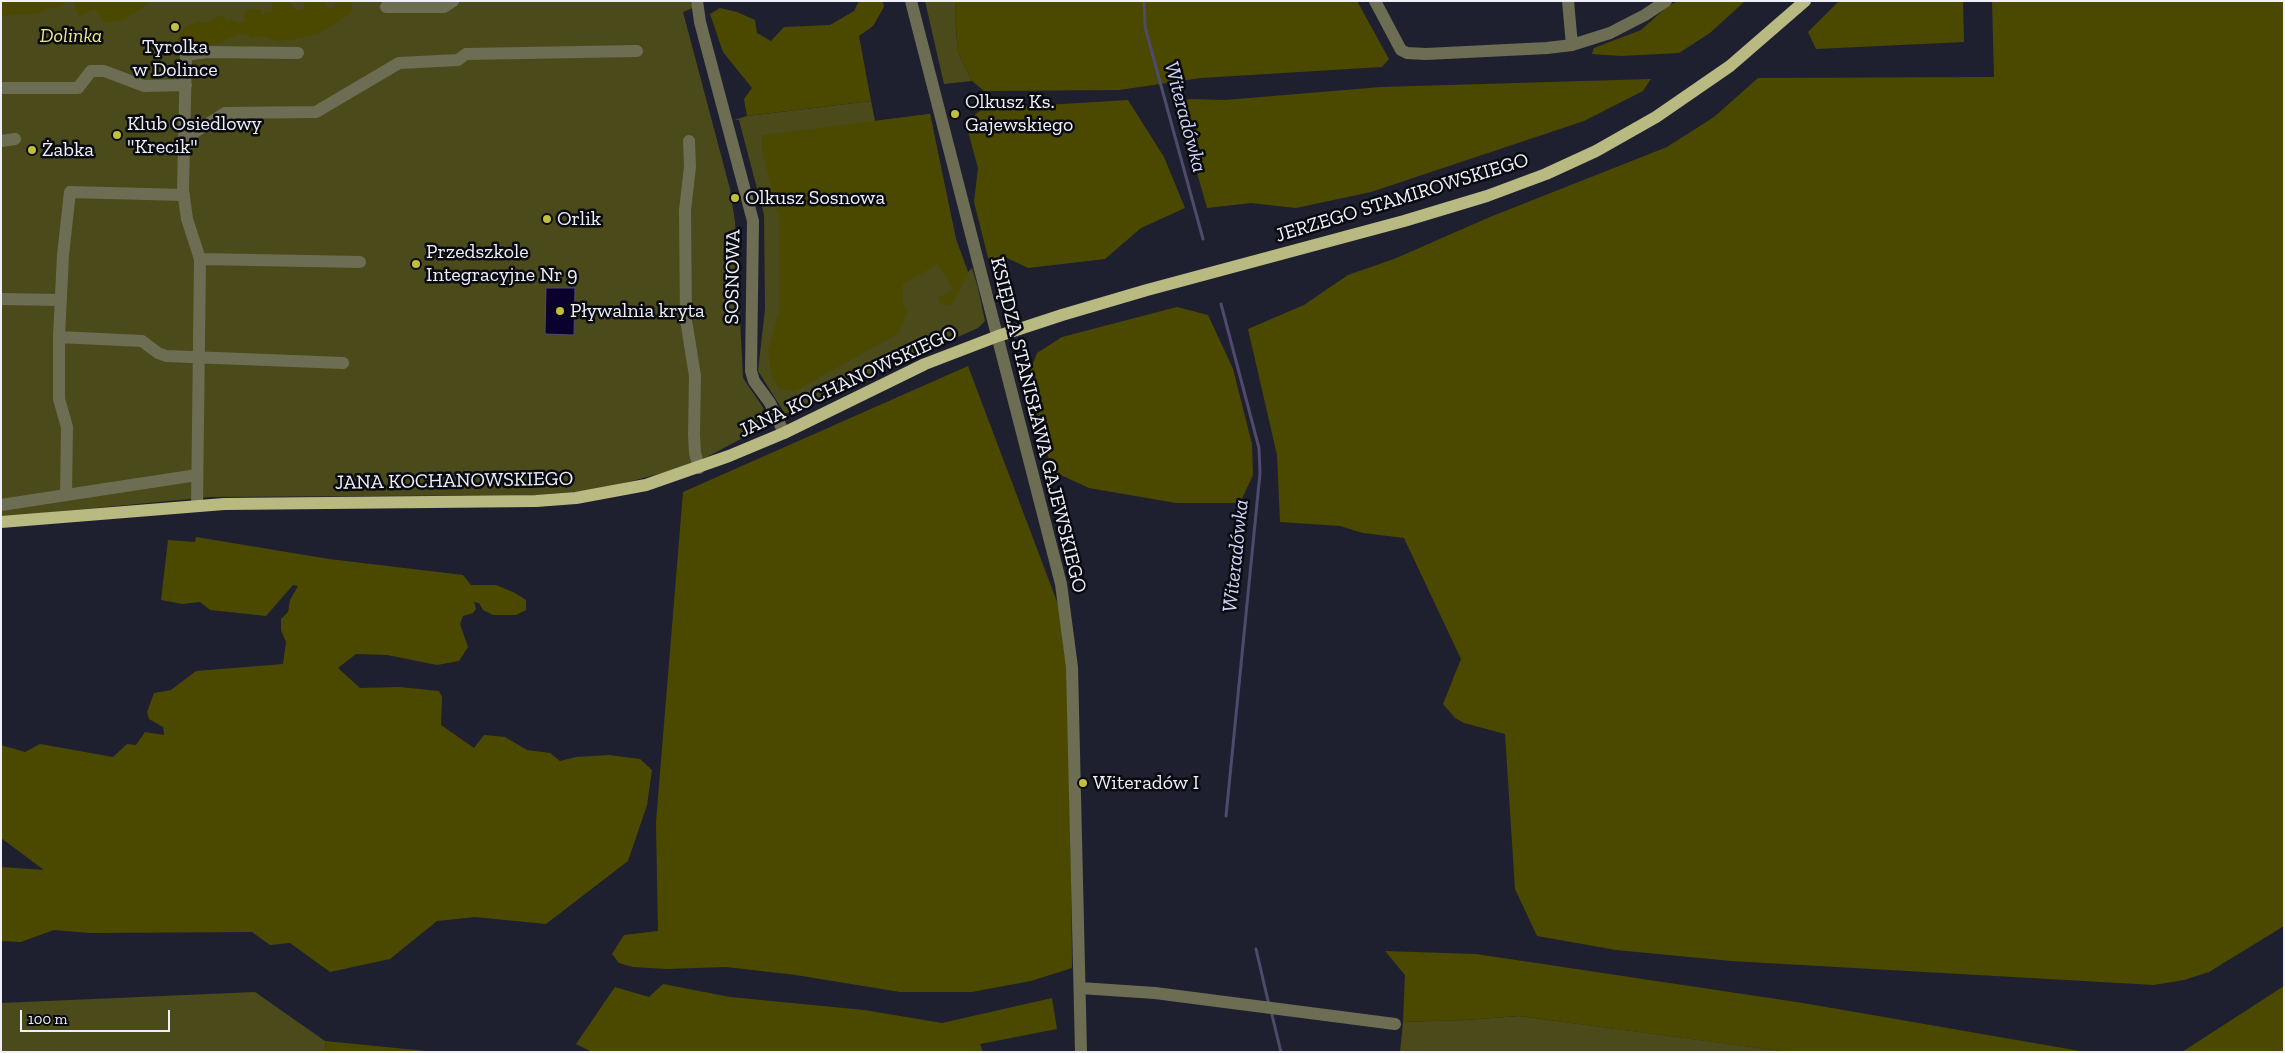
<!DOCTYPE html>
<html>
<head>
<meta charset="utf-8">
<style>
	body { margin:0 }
	#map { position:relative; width:2285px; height:1053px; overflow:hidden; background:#1f202f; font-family:"Zilla Slab",serif }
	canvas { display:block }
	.frame { position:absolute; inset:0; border:2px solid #eff0fa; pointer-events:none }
	.scale { position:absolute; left:20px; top:1010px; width:150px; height:22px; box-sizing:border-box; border:2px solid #eff0fa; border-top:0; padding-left:6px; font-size:15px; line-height:18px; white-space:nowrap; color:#eff0fa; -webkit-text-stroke:4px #0a0a11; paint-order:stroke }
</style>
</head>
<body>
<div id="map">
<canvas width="2285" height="1053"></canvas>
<div class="frame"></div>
<div class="scale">100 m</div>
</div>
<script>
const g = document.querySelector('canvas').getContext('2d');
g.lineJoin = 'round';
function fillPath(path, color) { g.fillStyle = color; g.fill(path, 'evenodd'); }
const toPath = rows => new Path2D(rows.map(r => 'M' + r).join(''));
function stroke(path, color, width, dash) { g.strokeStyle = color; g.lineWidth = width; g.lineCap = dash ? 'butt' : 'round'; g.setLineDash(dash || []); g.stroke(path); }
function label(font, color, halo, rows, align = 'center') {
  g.font = font + ' "Zilla Slab",serif'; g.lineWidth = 5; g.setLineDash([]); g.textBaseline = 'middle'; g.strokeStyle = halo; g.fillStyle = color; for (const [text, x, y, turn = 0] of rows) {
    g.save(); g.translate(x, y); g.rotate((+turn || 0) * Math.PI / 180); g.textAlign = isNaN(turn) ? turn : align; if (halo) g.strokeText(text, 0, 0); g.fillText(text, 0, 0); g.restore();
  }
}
fillPath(toPath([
	[1,1,690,1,693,8,683,12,730,189,735,222,743,378,762,406,768,419,765,424,750,434,707,457,670,471,613,486,587,491,536,495,211,497,1,517],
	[925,1,956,1,955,16,958,53,972,81,944,84],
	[871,101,875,121,930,114,956,239,968,272,972,268,978,288,985,321,978,328,838,390,787,417,758,371,765,309,764,215,739,120,734,120,747,116],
	[255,992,325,1041,326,1052,1,1052,1,1003],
	[1519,1016,1715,1042,1788,1052,1400,1052,1403,1022,1465,1020]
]), '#4b4a1a');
fillPath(toPath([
	[1,1,65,1,64,5,55,9,47,7,40,13,1,16],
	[73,1,151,1,126,19,105,23,95,9,79,17],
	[275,1,289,1,296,10,302,10,306,1,326,1,326,7,332,9,339,1,350,1,352,4,351,13,320,33,296,39,278,41,261,36,250,38,249,35,241,33,219,43,188,47,180,45,178,38,185,27,199,22,207,23,219,15,229,21,232,19,239,24,245,20,244,14,248,9,261,10,262,17,265,12,271,11,273,14,272,5],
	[859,1,883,1,884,7,873,26,859,36,871,101,747,116,744,99,752,88,723,52,710,14,720,8,737,12,755,20,757,33,771,41,784,27,830,25,854,11],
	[956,1,1357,1,1389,59,1382,67,1201,78,1119,90,984,91,972,81,958,53,955,16],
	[1678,1,1745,1,1710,33,1679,53,1621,56,1592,54,1594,48,1641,30,1668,6],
	[1839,1,1963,1,1964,42,1816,49,1808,32],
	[1992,1,2284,1,2284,926,2209,972,2184,980,2154,985,1731,961,1616,950,1537,936,1515,889,1505,734,1464,723,1455,718,1443,704,1461,659,1404,538,1363,533,1340,526,1280,522,1277,455,1248,329,1304,305,1348,275,1394,259,1490,217,1667,147,1714,117,1758,78,1994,77],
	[1651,79,1643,91,1584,121,1371,192,1296,208,1251,203,1207,208,1177,102,1190,99,1225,100,1381,87],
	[1128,100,1164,157,1185,208,1141,228,1105,259,1028,268,1005,257,994,270,991,269,974,202,978,168,966,124,981,109],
	[930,114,955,239,968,273,959,292,951,305,942,305,938,298,953,289,938,264,903,284,903,304,907,312,899,333,795,391,780,389,772,379,768,351,779,311,779,219,761,146,762,135],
	[1177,307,1208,315,1233,369,1252,444,1253,475,1240,503,1176,503,1089,488,1052,471,1027,379,1037,353,1062,337],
	[968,366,1065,623,1069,691,1072,968,1031,981,972,992,900,992,796,975,726,967,666,969,633,967,619,963,612,954,624,935,658,931,656,822,683,492],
	[196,537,329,559,463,575,471,585,496,585,515,593,526,600,526,610,516,615,493,615,483,610,479,603,474,602,476,609,473,613,463,616,460,624,468,647,459,661,437,665,387,655,356,654,338,668,360,688,400,687,439,691,442,697,441,725,474,748,484,735,505,737,527,750,550,753,560,761,576,757,609,755,640,759,652,770,647,805,628,861,546,924,475,917,437,921,390,959,330,972,290,943,270,945,252,932,90,933,54,930,21,942,1,941,1,867,44,870,1,838,1,745,25,752,40,744,113,757,127,744,136,745,145,732,164,735,163,727,149,719,147,712,154,693,171,690,196,671,283,664,286,642,281,630,281,619,288,612,290,600,298,586,293,585,266,616,210,610,200,602,182,604,161,600,168,540,195,542],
	[1385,951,1476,954,1803,1003,2086,1052,1788,1052,1519,1016,1465,1020,1403,1022,1405,975],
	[663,984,730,997,864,1010,942,1023,1052,998,1057,1029,980,1044,983,1052,592,1052,576,1044,615,987,649,997],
	[2284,986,2284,1052,2182,1052],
	[325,1041,437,1052,326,1052]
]), '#4b4900');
const water = toPath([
	[546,288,575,288,574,335,545,334,546,288]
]);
fillPath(water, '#0a012f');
stroke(water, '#4f496c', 1);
stroke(toPath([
	[1144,1,1145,27,1203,239],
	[1221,304,1259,448,1260,473,1226,816],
	[1256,949,1269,1005],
	[1271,1011,1281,1052]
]), '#4f496c', 3);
stroke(toPath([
	[697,1,700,22,753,221,751,371,754,381,770,403,784,433],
	[911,1,1061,584,1072,667,1081,1052],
	[1375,1,1401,50,1407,53,1426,54,1547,48,1572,45,1610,33,1645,15,1666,1],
	[1568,1,1572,45],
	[386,7,444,7,453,1],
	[1,88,78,88,91,71,104,71,144,86,186,85],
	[184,139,225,113,316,112,399,63,458,60,466,54,637,51],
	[1,141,15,139],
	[689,141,690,167,685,210,686,320,695,376,694,435,695,453,699,468],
	[200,259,360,262],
	[1,299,60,300],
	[59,337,142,341,158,353,166,356,343,363],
	[66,495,67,427,59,399,59,337,63,255,70,192,184,195],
	[1,505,197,475],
	[197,506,200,259,187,219,183,190,186,55,207,52,298,53],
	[1080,988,1155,993,1395,1024]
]), '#6d6d53', 12);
stroke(toPath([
	[1,522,224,504,536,501,576,498,646,485,729,456,784,433,925,364,998,336,1062,315,1147,290,1404,221,1487,196,1546,174,1596,151,1656,117,1730,66,1805,1]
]), '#b9b982', 12);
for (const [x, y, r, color] of [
	[175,27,5,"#c1be40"],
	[955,114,5,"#c1be40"],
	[117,135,5,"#c1be40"],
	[32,150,5,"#c1be40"],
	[735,198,5,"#c1be40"],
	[547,219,5,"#c1be40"],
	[416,264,5,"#c1be40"],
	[560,311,5,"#c1be40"],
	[1083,783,5,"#c1be40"]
]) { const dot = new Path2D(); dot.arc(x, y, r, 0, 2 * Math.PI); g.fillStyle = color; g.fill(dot); stroke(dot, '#0a0a11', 2); }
label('italic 20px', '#eceb8c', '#0a0a11', [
	["Dolinka",71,36]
]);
label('20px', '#eff0fa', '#0a0a11', [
	["Tyrolka",175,47,"center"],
	["w Dolince",175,70,"center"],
	["Olkusz Ks.",965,102],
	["Gajewskiego",965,125],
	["Klub Osiedlowy",127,124],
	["\"Krecik\"",127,147],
	["Żabka",42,150],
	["Olkusz Sosnowa",745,198],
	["Orlik",557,219],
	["Przedszkole",426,252],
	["Integracyjne Nr 9",426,275],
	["Pływalnia kryta",570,311],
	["Witeradów I",1093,783]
], 'left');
label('20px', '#eff0fa', '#0a0a11', [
	["JERZEGO STAMIROWSKIEGO",1402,198,-17],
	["SOSNOWA",733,277,-89],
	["JANA KOCHANOWSKIEGO",848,382,-25],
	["KSIĘDZA STANISŁAWA GAJEWSKIEGO",1038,425,76],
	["JANA KOCHANOWSKIEGO",454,481,-1]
]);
label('italic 21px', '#d3d5f7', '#0a0a11', [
	["Witeradówka",1185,117,75],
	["Witeradówka",1236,556,-84]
]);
</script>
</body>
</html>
